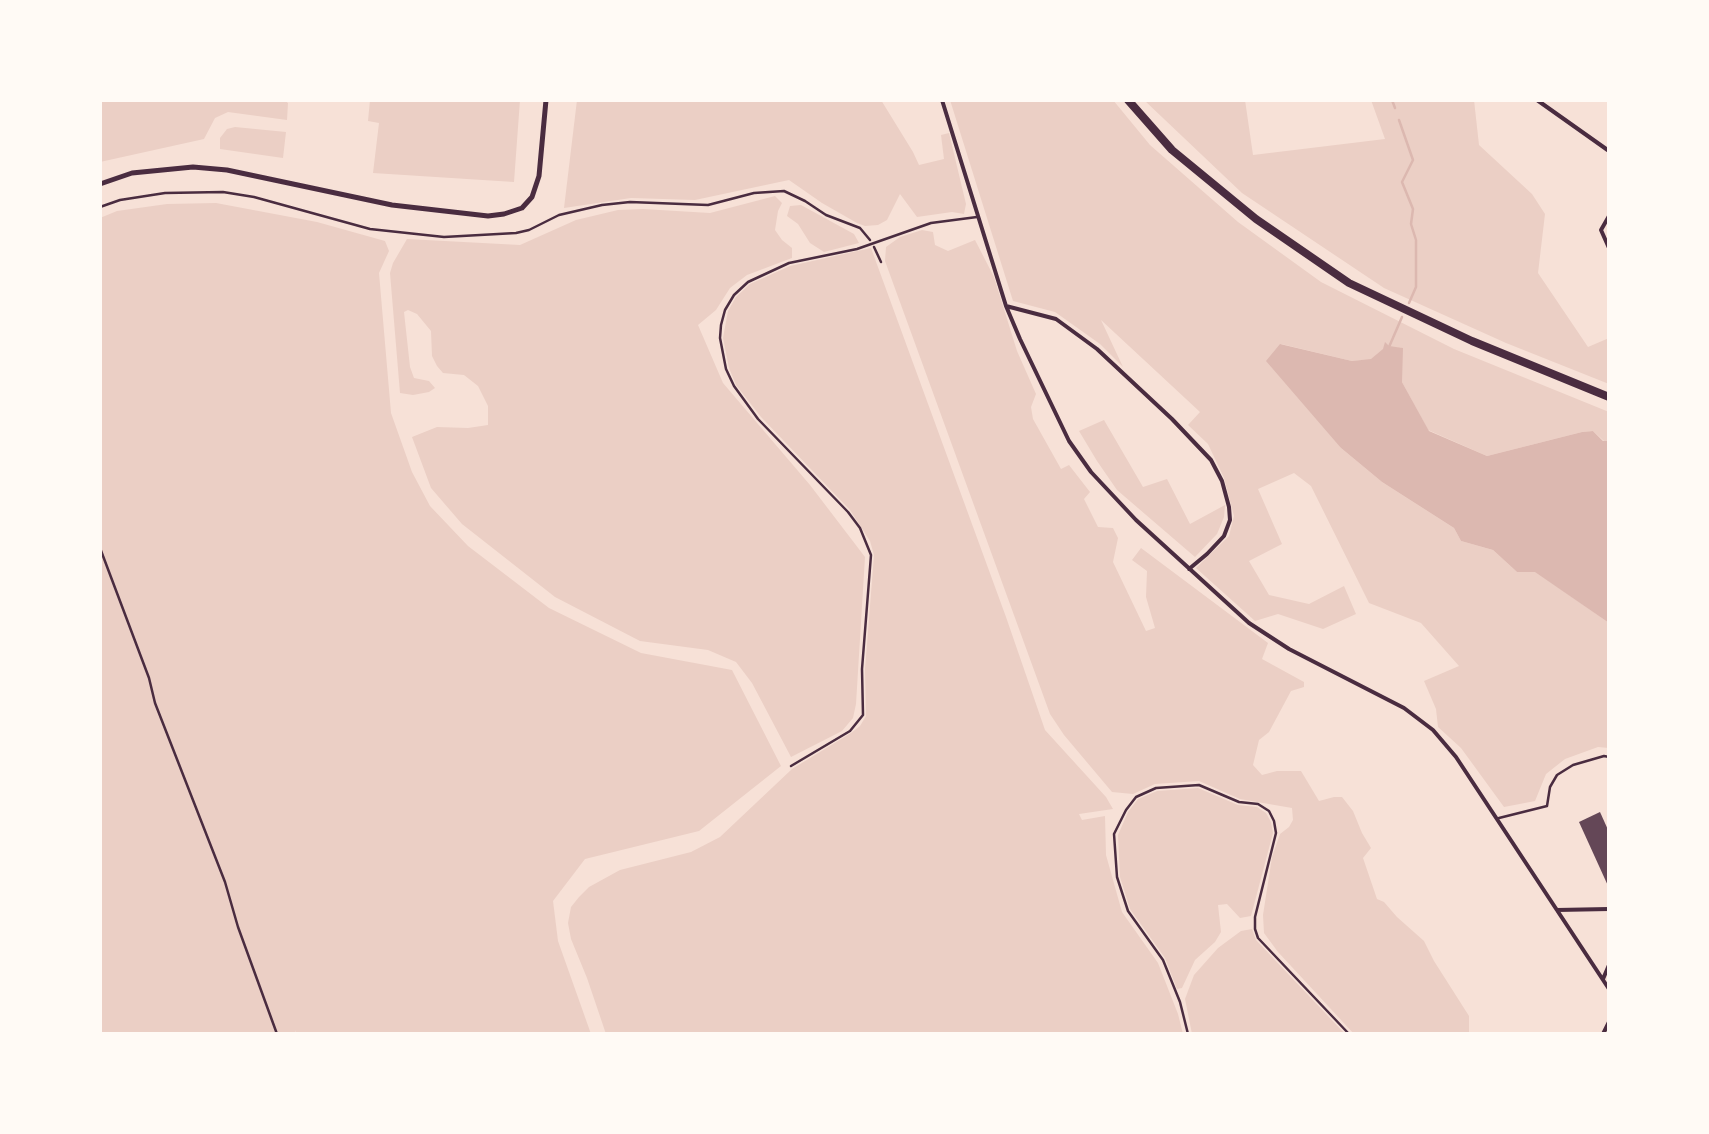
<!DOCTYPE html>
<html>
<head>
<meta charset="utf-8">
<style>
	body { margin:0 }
	#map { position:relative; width:1709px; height:1134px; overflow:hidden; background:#f7e1d7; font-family:"Archivo Narrow",sans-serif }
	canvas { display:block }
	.frame { position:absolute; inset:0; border:102px solid #fffaf5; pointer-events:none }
</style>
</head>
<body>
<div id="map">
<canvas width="1709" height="1134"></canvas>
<div class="frame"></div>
</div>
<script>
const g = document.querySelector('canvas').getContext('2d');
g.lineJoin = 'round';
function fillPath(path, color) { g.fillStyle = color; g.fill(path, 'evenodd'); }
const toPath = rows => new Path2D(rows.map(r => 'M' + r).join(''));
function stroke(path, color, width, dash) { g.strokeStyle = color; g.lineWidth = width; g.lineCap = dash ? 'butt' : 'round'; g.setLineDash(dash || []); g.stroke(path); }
fillPath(toPath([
	[100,100,284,100,288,103,287,120,228,112,215,118,204,139,100,162],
	[370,100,520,100,514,182,373,173,379,123,368,121],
	[577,100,881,100,913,152,919,165,944,159,941,135,949,133,966,204,964,214,952,212,917,217,900,194,887,220,878,225,865,226,857,223,822,203,789,180,695,200,631,198,564,208],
	[950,100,1113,100,1150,145,1238,222,1321,282,1454,349,1609,412,1609,441,1604,441,1593,431,1582,432,1487,456,1428,430,1402,382,1402,348,1389,347,1371,360,1352,361,1281,344,1341,448,1382,482,1454,528,1461,541,1493,550,1517,572,1535,571,1609,623,1609,748,1598,747,1565,759,1546,774,1535,801,1504,807,1461,748,1438,727,1436,709,1424,681,1459,666,1421,623,1369,603,1311,486,1294,473,1258,489,1282,544,1249,561,1269,595,1309,604,1344,586,1356,614,1323,629,1278,614,1255,621,1196,568,1229,536,1234,516,1224,478,1208,444,1188,425,1200,412,1101,320,1123,367,1100,344,1055,312,1013,301],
	[1144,100,1245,100,1253,155,1385,139,1371,100,1474,100,1479,145,1532,194,1545,214,1538,273,1588,347,1609,338,1609,384,1506,343,1384,288,1242,193],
	[235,127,286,132,283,158,220,149,220,138,227,129],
	[775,196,782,203,778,211,775,230,782,240,792,248,792,258,747,275,730,288,716,310,698,325,723,383,810,485,865,557,856,704,853,718,842,731,791,757,752,683,736,662,708,650,640,641,555,597,462,524,431,488,412,437,437,427,468,428,488,425,488,406,478,386,464,375,443,373,437,366,432,356,431,331,417,314,408,310,404,312,410,367,414,378,429,381,435,388,429,392,413,395,400,393,390,273,393,263,407,239,520,245,576,220,618,210,643,209,710,213],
	[216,203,317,222,385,241,389,251,379,273,391,413,412,472,430,506,468,546,549,608,641,653,732,670,781,766,699,831,585,859,553,901,558,941,591,1034,297,1034,295,1030,296,1034,100,1034,100,218,117,211,167,204],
	[801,205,854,234,859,243,824,252,810,243,798,224,787,216,790,206],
	[922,230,933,232,935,245,948,251,975,240,994,277,1017,351,1036,394,1031,407,1033,419,1061,469,1069,465,1090,492,1084,499,1098,527,1113,528,1118,538,1113,562,1146,631,1155,628,1146,597,1147,571,1132,560,1141,548,1268,643,1262,659,1304,682,1304,687,1291,691,1269,732,1259,740,1253,765,1262,775,1277,771,1301,771,1319,801,1334,797,1342,797,1353,811,1362,833,1371,848,1363,858,1377,899,1384,902,1397,917,1424,941,1434,961,1469,1016,1469,1034,1354,1034,1278,952,1264,933,1263,915,1272,857,1280,834,1289,827,1293,820,1292,808,1240,799,1199,781,1155,784,1133,794,1112,792,1064,735,1050,714,885,261,886,247,900,237],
	[871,248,1006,617,1045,730,1106,797,1113,809,1079,814,1082,820,1105,816,1106,855,1122,912,1158,963,1178,1014,1183,1034,606,1034,587,978,571,939,568,923,571,907,579,897,589,887,620,870,691,852,720,837,792,769,851,733,860,726,866,716,865,669,874,555,870,541,850,510,761,417,736,385,729,368,723,338,728,311,736,297,750,284,790,266],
	[1104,420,1143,487,1167,479,1190,524,1225,505,1224,517,1217,534,1195,557,1117,490,1097,461,1079,431],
	[1198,788,1238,805,1257,807,1266,813,1271,822,1273,833,1251,916,1240,918,1227,904,1218,905,1221,932,1215,942,1195,960,1182,988,1177,989,1165,958,1130,909,1120,877,1118,835,1128,812,1138,799,1157,791],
	[1252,929,1256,940,1345,1034,1192,1034,1185,999,1194,975,1218,948,1241,931]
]), '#ebcfc5');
fillPath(toPath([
	[1385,342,1389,346,1403,348,1402,382,1429,431,1487,456,1582,432,1593,431,1603,441,1609,441,1609,623,1535,572,1517,572,1493,550,1461,541,1454,528,1382,482,1341,448,1266,361,1280,344,1352,361,1371,359,1383,349]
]), '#dcb8b0');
stroke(toPath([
	[1392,100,1395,108],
	[1399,120,1413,160,1402,182,1413,209,1411,224,1416,240,1416,287,1409,303],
	[1389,347,1402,317]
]), '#dcb8b0', 2.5);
fillPath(toPath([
	[1600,812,1609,832,1609,888,1579,822]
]), '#644757');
stroke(toPath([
	[100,207,120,200,165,193,223,192,254,197,370,229,444,237,516,233,529,230,559,215,602,205,630,202,708,205,754,193,784,191,805,201,826,215,860,228,870,240],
	[874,247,881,262],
	[100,548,149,678,155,703,225,882,238,927,277,1034],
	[1188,1034,1180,1002,1163,960,1128,911,1117,877,1114,834,1126,810,1136,797,1156,788,1199,785,1239,802,1258,804,1269,811,1274,821,1276,833,1255,917,1255,929,1258,938,1349,1034]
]), '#4a2c40', 2.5);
stroke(toPath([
	[791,766,850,731,863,715,862,669,871,555,860,528,848,512,758,419,734,386,726,369,720,338,721,325,725,310,734,295,748,282,789,263,857,249,931,223,977,217],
	[1499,818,1547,806,1550,787,1557,775,1573,765,1604,756,1609,757]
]), '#4a2c40', 2.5);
stroke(toPath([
	[942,100,1006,306,1020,339,1069,441,1091,472,1136,520,1249,623,1289,649,1404,708,1433,730,1456,757,1609,989],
	[1537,100,1609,151],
	[1609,216,1601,230,1609,248],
	[1006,306,1056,319,1097,349,1172,419,1211,460,1222,481,1229,507,1230,520,1224,536,1207,554,1189,569],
	[1557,910,1609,909],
	[1603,979,1609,965],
	[1603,1034,1609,1022]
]), '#4a2c40', 4);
stroke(toPath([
	[100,184,132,173,193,167,227,170,392,205,488,216,504,214,522,208,532,197,539,176,546,100]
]), '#4a2c40', 5);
stroke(toPath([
	[1128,100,1172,150,1256,219,1349,283,1472,341,1609,397]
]), '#4a2c40', 8);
</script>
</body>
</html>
